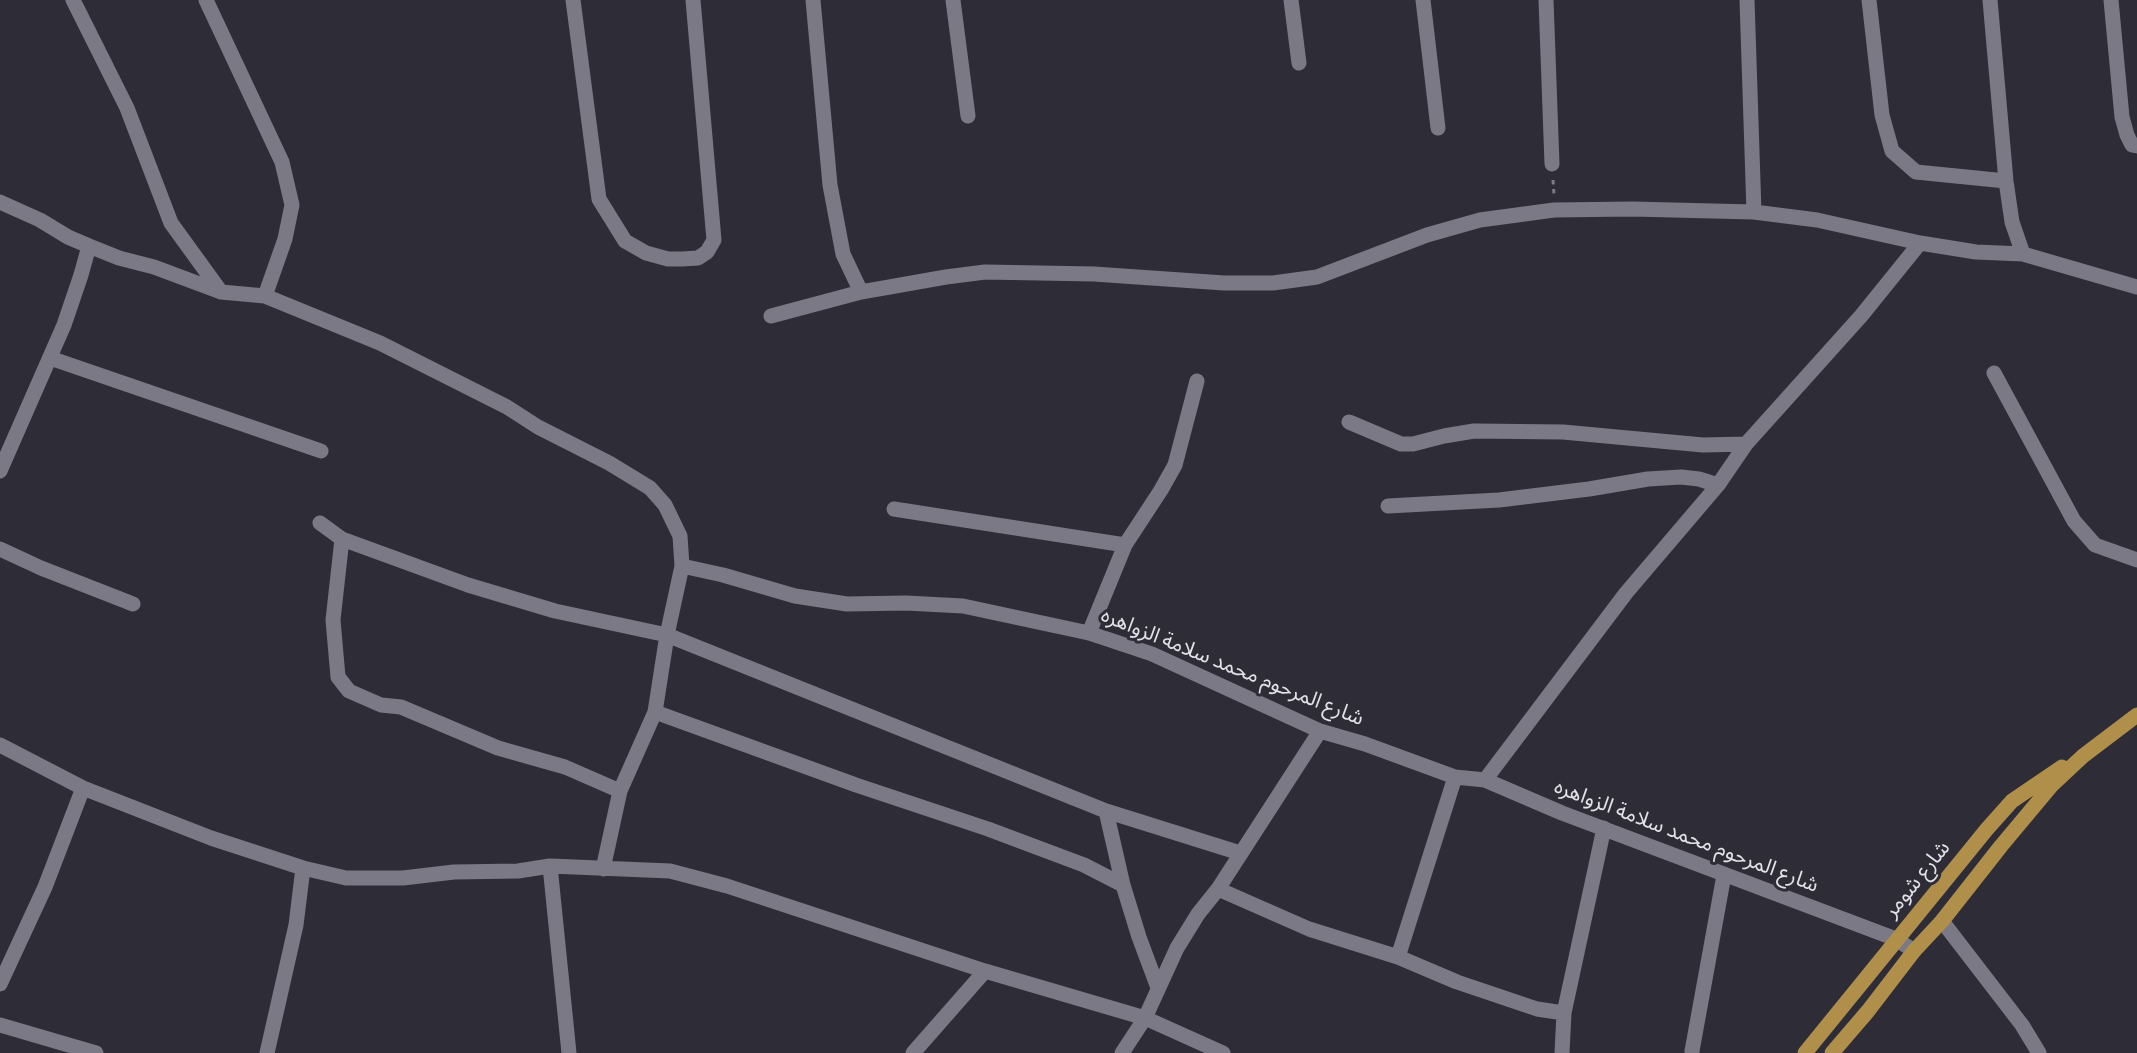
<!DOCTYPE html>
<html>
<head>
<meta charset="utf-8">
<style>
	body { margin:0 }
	canvas { display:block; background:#2e2d37 }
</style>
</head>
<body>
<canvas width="2137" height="1053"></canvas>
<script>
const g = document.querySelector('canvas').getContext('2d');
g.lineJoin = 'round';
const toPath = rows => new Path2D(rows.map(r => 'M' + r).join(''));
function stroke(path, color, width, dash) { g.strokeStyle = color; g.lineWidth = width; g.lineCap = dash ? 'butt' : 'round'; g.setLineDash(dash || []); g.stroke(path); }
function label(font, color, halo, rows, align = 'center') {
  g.font = font + ' "Titillium Web","Noto Sans Arabic",sans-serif'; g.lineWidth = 6; g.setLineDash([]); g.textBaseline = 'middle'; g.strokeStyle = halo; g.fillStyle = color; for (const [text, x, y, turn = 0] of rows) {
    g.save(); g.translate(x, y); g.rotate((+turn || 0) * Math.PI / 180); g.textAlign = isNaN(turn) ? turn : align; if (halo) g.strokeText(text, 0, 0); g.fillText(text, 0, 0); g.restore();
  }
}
stroke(toPath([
	[1553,180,1554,195]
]), '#7a7a82', 3, [4.5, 4.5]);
stroke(toPath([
	[73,0,127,108,171,223,221,292],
	[206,0,282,162,292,205,285,239,265,296],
	[573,0,599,199,625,241,646,253,668,259,682,259,698,258,707,252,714,240,693,0],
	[813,0,830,185,843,254,861,292],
	[953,0,968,116],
	[1291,0,1299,63],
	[1423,0,1438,128],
	[1546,0,1552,164],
	[1747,0,1754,212],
	[1869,0,1882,115,1892,151,1916,172,2006,181],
	[1990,0,2006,181,2012,222,2023,254,2137,287],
	[2111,0,2122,117,2127,135,2132,145,2137,146],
	[0,202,40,220,68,237,89,246,81,275,64,325,0,471],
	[89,246,119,258,154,267,221,292,265,296,380,343,507,407,538,427,609,463,650,488,665,505,680,536,682,566,667,635,1106,811,1123,885,1139,937,1158,988],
	[771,316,861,292,946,277,985,272,1094,274,1224,283,1273,283,1317,277,1427,235,1480,220,1554,210,1632,209,1754,212,1817,220,1920,243,1976,252,2023,254],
	[50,358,321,451],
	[1994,373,2074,521,2095,545,2137,560],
	[1349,422,1401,444,1413,444,1444,436,1474,431,1563,432,1703,445,1746,444],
	[1388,506,1499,500,1589,489,1648,479,1681,477,1699,479,1718,485],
	[894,509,1125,545],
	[320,523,342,539,468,585,555,611,667,635,655,712,620,791,603,869],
	[342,539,333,620,338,677,349,691,381,705,401,707,498,748,565,767,620,791],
	[0,549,41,568,133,604],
	[682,566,723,575,795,596,847,604,906,603,963,606,1089,633,1152,654,1320,731,1365,744,1455,777,1485,780,1562,813,1896,939,1914,951],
	[1089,633,1125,545,1161,490,1175,465,1197,381],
	[655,712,856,785,988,829,1084,865,1123,885],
	[0,745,83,788,211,838,303,868,346,878,403,878,454,872,518,871,550,866,670,871,727,886,985,971,1145,1018,1223,1053],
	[1485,780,1626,593,1718,485,1746,444,1861,316,1920,243],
	[1106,811,1240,853],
	[550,866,569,1053],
	[1218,889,1309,929,1398,957,1457,982,1537,1009,1564,1013,1604,828],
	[1942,921,2022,1025,2039,1053],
	[1398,957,1455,777],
	[0,984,45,887,83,788],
	[0,1025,96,1053],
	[1692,1051,1724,875],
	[267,1053,296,925,303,868],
	[913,1053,985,971],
	[1122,1053,1145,1018,1177,948,1198,914,1218,889,1320,731],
	[1562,1053,1564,1013]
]), '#7a7985', 15);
stroke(toPath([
	[1805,1053,1987,829,2012,801,2062,767],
	[1832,1053,1868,1011,1914,951,1942,921,2001,846,2052,785,2083,756,2137,715]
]), '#af8f49', 15);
label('21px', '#e2e2e9', '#2e2d37', [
	["شارع المرحوم محمد سلامة الزواهره",1232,668,22],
	["شارع المرحوم محمد سلامة الزواهره",1686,837,21],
	["شارع شومر",1918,880,-51]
]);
</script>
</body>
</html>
